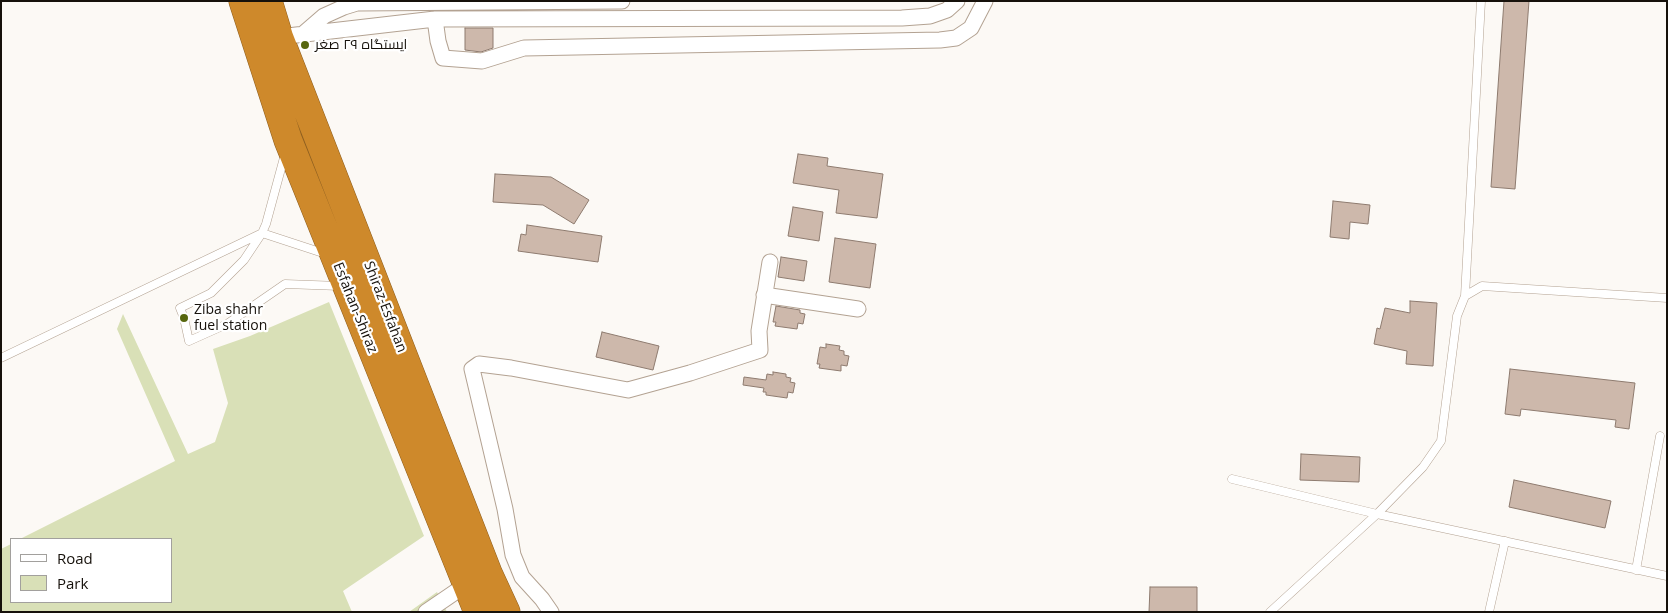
<!DOCTYPE html>
<html>
<head>
<meta charset="utf-8">
<style>
	body { margin:0 }
	#map { position:relative; width:1668px; height:613px; overflow:hidden; background:#fcf9f5; font-family:"Open Sans",sans-serif }
	canvas { display:block }
	.frame { position:absolute; inset:0; border:2px solid #16110b; pointer-events:none }
	.legend { position:absolute; left:10px; top:538px; width:162px; height:65px; box-sizing:border-box; background:#fff; border:1px solid #a2a09d; margin:0; padding:6px 9px; list-style:none; font-size:15px; color:#16110b }
	.legend li { display:flex; align-items:center; gap:10px; height:25px }
	.legend b { width:25px; border:1px solid #a2a09d }
</style>
</head>
<body>
<div id="map">
<canvas width="1668" height="613"></canvas>
<div class="frame"></div>
<ul class="legend">
<li><b style="height:6px;background:#fff"></b>Road</li>
<li><b style="height:14px;background:#d9e0b7"></b>Park</li>
</ul>
</div>
<script>
const g = document.querySelector('canvas').getContext('2d');
g.lineJoin = 'round';
function fillPath(path, color) { g.fillStyle = color; g.fill(path, 'evenodd'); }
const toPath = rows => new Path2D(rows.map(r => 'M' + r).join(''));
function stroke(path, color, width, dash) { g.strokeStyle = color; g.lineWidth = width; g.lineCap = dash ? 'butt' : 'round'; g.setLineDash(dash || []); g.stroke(path); }
function label(font, color, halo, rows, align = 'center') {
  g.font = font + ' "Open Sans",Cairo,sans-serif'; g.lineWidth = 4.5; g.setLineDash([]); g.textBaseline = 'middle'; g.strokeStyle = halo; g.fillStyle = color; for (const [text, x, y, turn = 0] of rows) {
    g.save(); g.translate(x, y); g.rotate((+turn || 0) * Math.PI / 180); g.textAlign = isNaN(turn) ? turn : align; if (halo) g.strokeText(text, 0, 0); g.fillText(text, 0, 0); g.restore();
  }
}
fillPath(toPath([
	[329,302,424,536,343,591,352,612,1,612,1,549,11,544,11,602,171,602,171,539,20,539,175,461,117,329,123,314,188,454,215,442,228,403,213,349,250,336],
	[437,592,447,612,409,612]
]), '#d9e0b7');
const building = toPath([
	[1504,1,1529,1,1515,189,1491,187,1504,1],
	[465,28,493,28,493,48,481,52,465,50,465,28],
	[798,154,828,158,827,166,883,174,877,218,836,213,839,190,793,183,798,154],
	[495,174,551,177,589,200,574,224,543,205,493,202,495,174],
	[1333,201,1370,205,1368,224,1350,222,1349,239,1330,237,1333,201],
	[793,207,823,212,819,241,788,236,793,207],
	[527,225,602,236,598,262,518,251,521,234,526,235,527,225],
	[835,238,876,244,870,288,829,282,835,238],
	[781,257,807,261,804,281,778,277,781,257],
	[1410,301,1437,303,1433,366,1406,364,1407,351,1374,344,1377,328,1380,329,1385,308,1410,313,1410,301],
	[776,306,800,310,800,313,805,314,803,324,798,323,797,329,775,326,776,322,773,322,776,306],
	[602,332,659,346,653,370,596,357,602,332],
	[826,344,840,346,839,350,844,351,844,355,849,356,847,366,841,365,841,371,819,368,820,364,817,364,820,347,826,348,826,344],
	[1510,369,1635,383,1629,429,1615,427,1616,420,1521,409,1520,416,1505,414,1510,369],
	[773,372,786,374,786,377,791,378,790,382,795,383,793,393,788,392,787,398,766,395,766,392,763,392,764,388,743,385,744,377,766,380,767,374,773,375,773,372],
	[1301,454,1360,457,1359,482,1300,480,1301,454],
	[1514,480,1611,501,1605,528,1509,507,1514,480],
	[1150,587,1197,587,1197,612,1149,612,1150,587]
]);
fillPath(building, '#cdb8ab');
stroke(building, '#8e7b6f', 1);
const lane = toPath([
	[285,154,266,224,262,233,326,254],
	[262,233,244,260,211,293,180,308,184,318,189,341,227,324,285,284,340,286],
	[1465,296,1481,1],
	[1,358,260,234],
	[1232,479,1377,514,1667,576],
	[1636,570,1660,436],
	[1270,612,1377,514,1423,467,1441,441,1457,316,1465,296,1482,286,1667,298],
	[1489,612,1505,541]
]);
const street = toPath([
	[435,19,438,41,443,58,482,61,524,48,940,40,956,38,971,28,985,1],
	[302,35,324,16,344,7,357,3,622,1],
	[279,37,435,19,902,18,930,16,947,10,957,1],
	[764,295,858,309],
	[426,612,467,584],
	[551,612,542,599,522,577,513,555,505,509,472,369,479,364,511,368,628,390,690,373,760,350,759,331,770,262]
]);
const highway = toPath([
	[243,1,288,140,478,612],
	[268,1,279,37,488,573,506,612]
]);
stroke(lane, '#b3a292', 9);
stroke(street, '#b3a292', 17);
stroke(highway, '#8e5f20', 29);
stroke(lane, '#fff', 8);
stroke(street, '#fff', 15);
stroke(highway, '#ce892b', 28);
for (const [x, y, r, color] of [
	[305,45,5,"#57670f"],
	[184,318,5,"#57670f"]
]) { const dot = new Path2D(); dot.arc(x, y, r, 0, 2 * Math.PI); g.fillStyle = color; g.fill(dot); stroke(dot, '#fff', 2); }
label('14px', '#16110b', '#fff', [
	["ایستگاه ۲۹ صغر",315,45],
	["Ziba shahr",194,310],
	["fuel station",194,326]
], 'left');
label('14px', '#16110b', '#fff', [
	["Shiraz-Esfahan",385,307,69],
	["Esfahan-Shiraz",355,308,68]
]);
</script>
</body>
</html>
